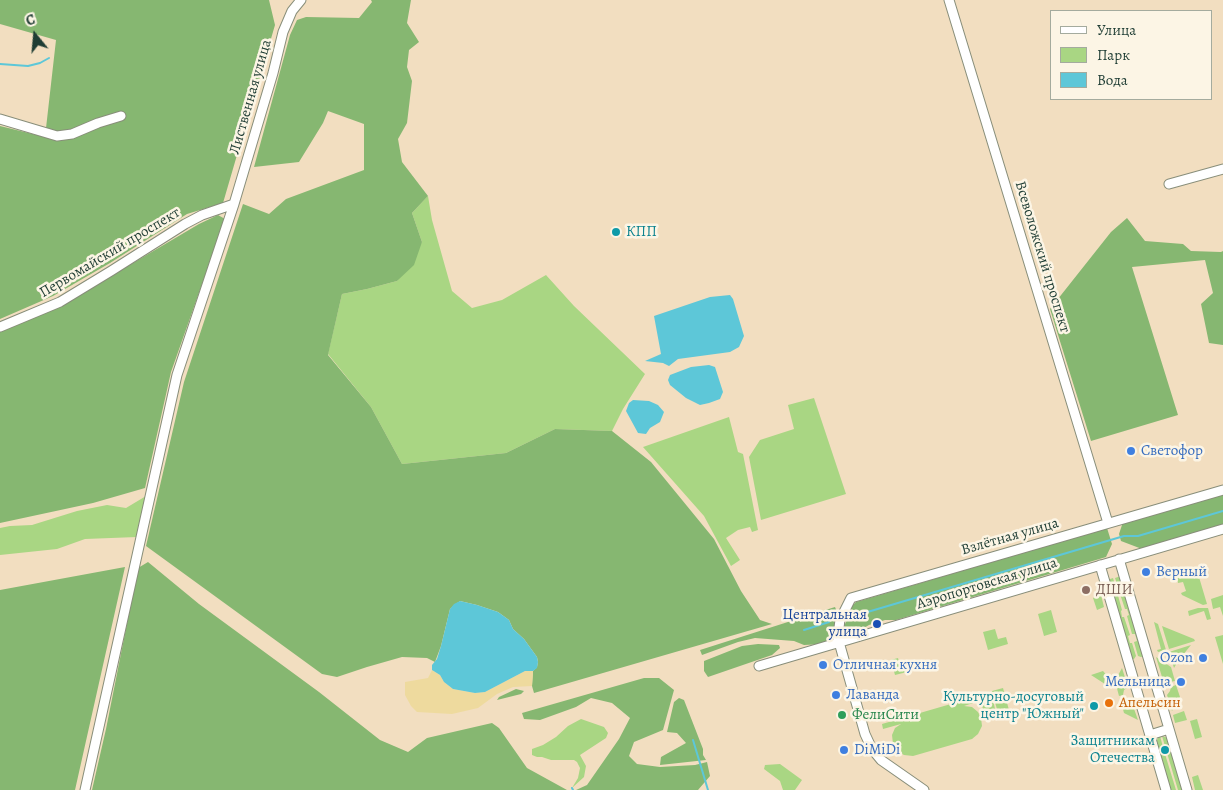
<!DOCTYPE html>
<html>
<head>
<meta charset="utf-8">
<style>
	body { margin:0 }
	#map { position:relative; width:1223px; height:790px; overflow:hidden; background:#f2dec0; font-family:Alegreya,serif }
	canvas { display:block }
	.legend { position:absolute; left:1050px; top:10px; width:162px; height:90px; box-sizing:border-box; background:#fcf5e5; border:1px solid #a4ab9e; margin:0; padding:6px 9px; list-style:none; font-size:15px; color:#1f3d34 }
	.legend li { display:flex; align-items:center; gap:10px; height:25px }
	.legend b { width:25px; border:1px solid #a4ab9e }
	.north { position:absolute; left:10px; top:10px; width:50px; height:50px; -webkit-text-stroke:4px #fcf5e5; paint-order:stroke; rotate:343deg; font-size:14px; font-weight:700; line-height:20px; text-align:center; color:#1f3d34 }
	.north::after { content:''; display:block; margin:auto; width:18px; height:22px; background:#1f3d34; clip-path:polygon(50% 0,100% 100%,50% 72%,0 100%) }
</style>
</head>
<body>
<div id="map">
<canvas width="1223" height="790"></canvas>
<ul class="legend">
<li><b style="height:6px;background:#fff"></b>Улица</li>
<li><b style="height:14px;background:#a9d683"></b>Парк</li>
<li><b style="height:14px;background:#5dc7d8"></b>Вода</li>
</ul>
<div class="north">С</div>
</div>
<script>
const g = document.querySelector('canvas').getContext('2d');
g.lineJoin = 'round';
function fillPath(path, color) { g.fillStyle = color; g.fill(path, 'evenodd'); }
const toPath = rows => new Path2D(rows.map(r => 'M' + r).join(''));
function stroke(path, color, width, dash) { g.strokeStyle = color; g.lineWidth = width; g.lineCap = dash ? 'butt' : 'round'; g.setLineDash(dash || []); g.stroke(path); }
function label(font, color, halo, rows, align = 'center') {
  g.font = font + ' Alegreya,serif'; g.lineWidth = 5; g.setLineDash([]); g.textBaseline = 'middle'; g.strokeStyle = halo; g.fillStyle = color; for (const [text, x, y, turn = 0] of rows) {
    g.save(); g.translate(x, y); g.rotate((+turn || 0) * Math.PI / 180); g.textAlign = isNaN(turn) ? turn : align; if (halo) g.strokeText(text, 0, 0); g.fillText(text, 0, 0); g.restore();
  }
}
fillPath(toPath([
	[428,196,432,220,452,291,472,308,502,300,546,275,574,306,645,374,623,409,612,431,555,429,506,453,402,464,371,407,328,354,342,294,367,289,397,281,422,242,412,213],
	[814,398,846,494,761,520,749,457,760,440,794,429,788,405],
	[729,417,738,452,743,454,758,530,752,532,750,527,738,530,726,538,740,560,731,566,704,516,643,447],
	[146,496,137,537,85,539,57,549,0,555,0,528,10,526,32,525,77,511,107,505,126,508],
	[1196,567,1207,604,1203,605,1182,595,1181,593,1186,591,1183,582,1178,583,1176,573],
	[1121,576,1145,656,1141,657,1138,656,1134,642,1137,641,1135,634,1132,634,1127,616,1129,615,1127,609,1125,609,1119,591,1122,591,1120,584,1117,584,1115,578],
	[1113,578,1115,585,1113,586,1115,593,1117,592,1122,610,1121,611,1122,617,1124,617,1130,635,1128,636,1130,643,1132,643,1136,656,1134,659,1131,660,1107,580],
	[1101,595,1104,607,1097,610,1093,598],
	[1223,595,1223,616,1220,607,1213,609,1211,599],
	[1198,608,1208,608,1211,619,1207,620,1204,611,1189,616,1188,611],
	[1051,610,1057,632,1044,636,1038,614],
	[1154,622,1158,624,1166,650,1158,652,1157,650,1161,649],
	[1162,626,1194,639,1195,641,1169,649],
	[995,629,998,639,1006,637,1008,644,988,650,983,632],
	[1223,635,1223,664,1215,637],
	[1191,645,1178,661,1174,668,1169,652],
	[1156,657,1171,667,1175,681,1170,682,1167,679,1162,677],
	[898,658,900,666,905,665,907,672,895,675,891,660],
	[1122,668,1128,687,1124,690,1123,695,1119,696,1115,681],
	[1103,671,1112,681,1108,686,1091,675],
	[1176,685,1180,697,1172,711,1167,695,1170,691,1171,687],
	[1003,688,1009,710,998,713,992,691],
	[991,692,996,713,985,716,979,695],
	[975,697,976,702,964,706,972,707,978,712,981,718,982,726,978,734,972,739,913,756,904,755,897,751,893,744,892,735,895,728,901,724,883,729,882,724],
	[1124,701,1128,705,1133,706,1138,720,1124,713,1121,702],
	[1184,711,1187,720,1175,723,1173,715],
	[581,719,604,727,608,733,606,738,580,755,586,766,584,777,572,788,578,778,580,768,577,762,574,760,551,760,542,757,537,757,532,755,532,749,543,745,556,737,568,726],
	[1197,719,1202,737,1195,739,1190,721],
	[1160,736,1163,747,1160,748,1162,754,1165,754,1176,790,1169,790,1155,742],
	[1162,736,1168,738,1184,790,1178,790,1167,753,1170,752,1168,746,1165,746],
	[780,764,802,780,795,790,783,790,780,781,764,769,765,765],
	[1198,775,1203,790,1195,790,1192,777]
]), '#a9d683');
fillPath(toPath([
	[0,0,269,0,275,25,223,203,187,214,110,263,53,296,0,319,0,126,45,137,56,40,0,24],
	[371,0,411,0,407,23,419,42,409,50,407,67,412,81,407,123,398,139,402,162,428,196,412,213,422,242,414,265,397,281,367,289,342,294,328,355,371,407,402,464,506,453,555,429,612,431,651,462,714,539,741,591,760,620,772,624,534,693,532,686,533,671,537,667,538,662,537,657,524,639,513,629,509,620,498,612,477,605,460,601,450,609,441,646,435,662,427,658,402,657,367,667,337,677,322,674,146,546,184,382,243,204,269,214,286,199,364,170,364,124,328,111,323,123,299,162,254,167,290,35,297,20,306,17,359,18,372,2],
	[218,215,225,219,171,372,145,488,93,503,0,523,0,332,62,305,199,224],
	[1127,218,1145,241,1183,244,1191,251,1221,252,1223,251,1223,345,1209,343,1201,304,1213,293,1205,260,1132,267,1178,415,1091,441,1050,309,1111,232],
	[1223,494,1223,525,1142,549,1121,541,1119,534,1123,522],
	[1107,528,1112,544,1106,557,896,620,885,620,869,625,862,629,849,633,844,626,849,616,852,606,856,602],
	[148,562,199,604,319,692,380,740,408,752,427,738,492,723,499,728,527,768,567,790,92,790,106,729,138,568],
	[125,567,75,790,0,790,0,590],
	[835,607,837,612,833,639,824,644,804,645,794,641,755,638,738,642,702,655,700,650],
	[758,644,779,645,780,648,772,655,708,677,704,671,704,661,742,646],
	[644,678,659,678,674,690,663,730,634,742,629,756,637,764,660,767,695,765,707,762,710,776,698,790,576,790,587,785,619,739,630,718,612,703,591,698,576,707,540,720,524,719,522,713],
	[516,689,524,691,521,694,497,700,499,697],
	[679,698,684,700,703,749,703,755,706,760,660,765,661,757,686,743,677,733,667,732,674,702]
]), '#86b771');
fillPath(toPath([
	[432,670,440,675,444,682,453,689,475,693,485,692,525,671,533,671,532,686,513,687,497,694,478,708,452,714,417,712,411,706,405,695,405,682,428,678]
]), '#eeda9e');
fillPath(toPath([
	[730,295,733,299,744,336,739,347,730,352,678,359,669,366,663,363,645,361,661,354,654,316,710,297],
	[709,365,715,367,723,392,720,399,709,403,700,405,686,398,670,385,668,380,670,375,691,367],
	[633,400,649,401,658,405,664,412,660,422,650,428,646,434,638,433,626,411,629,403],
	[460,601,477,605,498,612,509,620,513,629,524,639,537,657,538,662,537,668,533,671,525,671,485,692,475,693,453,689,444,682,440,675,432,670,432,665,437,659,441,646,450,609,454,604]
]), '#5dc7d8');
stroke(toPath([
	[0,64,28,66,40,63,49,58],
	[854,616,1124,536,1138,536,1223,511],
	[804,630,829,622],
	[693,740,708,790],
	[572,788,573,790]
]), '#5dc7d8', 2);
const minor = toPath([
	[949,0,1108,523],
	[0,119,57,136,72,134,98,123,121,116],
	[1169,184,1223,169],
	[0,327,60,302,111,271,185,224,202,215,234,204],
	[1119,559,1187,790],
	[1100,565,1166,790],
	[759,666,1223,529],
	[1150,735,1169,729],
	[85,790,177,375,234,204,273,73,283,32,292,11,301,0],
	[924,790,881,760,872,749,865,734,839,642,838,635,840,620,851,598,1223,490]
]);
stroke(minor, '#888e7a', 11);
stroke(minor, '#fff', 9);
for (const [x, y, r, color] of [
	[616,232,5,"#0f9aa8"],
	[1131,451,5,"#3f7fe0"],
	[1146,572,5,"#3f7fe0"],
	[1086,590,5,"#8d6e63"],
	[877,624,5,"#1a4fb4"],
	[1203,658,5,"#3f7fe0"],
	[823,665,5,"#3f7fe0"],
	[1181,682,5,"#3f7fe0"],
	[836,695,5,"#3f7fe0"],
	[1109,703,5,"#e8710a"],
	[1094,706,5,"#0f9aa8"],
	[842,715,5,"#2e9e5b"],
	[844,750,5,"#3f7fe0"],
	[1165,750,5,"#0f9aa8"]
]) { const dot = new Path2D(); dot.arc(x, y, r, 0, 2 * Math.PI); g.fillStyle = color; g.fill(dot); stroke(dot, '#fcf5e5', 2); }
label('15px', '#1f3d34', '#fcf5e5', [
	["Лиственная улица",251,97,-74],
	["Первомайский проспект",110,253,-31],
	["Всеволожский проспект",1042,257,73],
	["Взлётная улица",1010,537,-16],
	["Аэропортовская улица",987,584,-17]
]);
label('15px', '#0d838f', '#fcf5e5', [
	["КПП",626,232,"left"],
	["Культурно-досуговый",1084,697],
	["центр \"Южный\"",1084,714],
	["Защитникам",1155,741],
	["Отечества",1155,758]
], 'right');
label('15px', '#366cbe', '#fcf5e5', [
	["Светофор",1141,451],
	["Верный",1156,572],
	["Ozon",1193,658,"right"],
	["Отличная кухня",833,665],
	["Мельница",1171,682,"right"],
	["Лаванда",846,695],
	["DiMiDi",854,750]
], 'left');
label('15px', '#785e54', '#fcf5e5', [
	["ДШИ",1096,590]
], 'left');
label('15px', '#164399', '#fcf5e5', [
	["Центральная",867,615],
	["улица",867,632]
], 'right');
label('15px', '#c56008', '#fcf5e5', [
	["Апельсин",1119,703]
], 'left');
label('15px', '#27864d', '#fcf5e5', [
	["ФелиСити",852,715]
], 'left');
</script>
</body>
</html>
